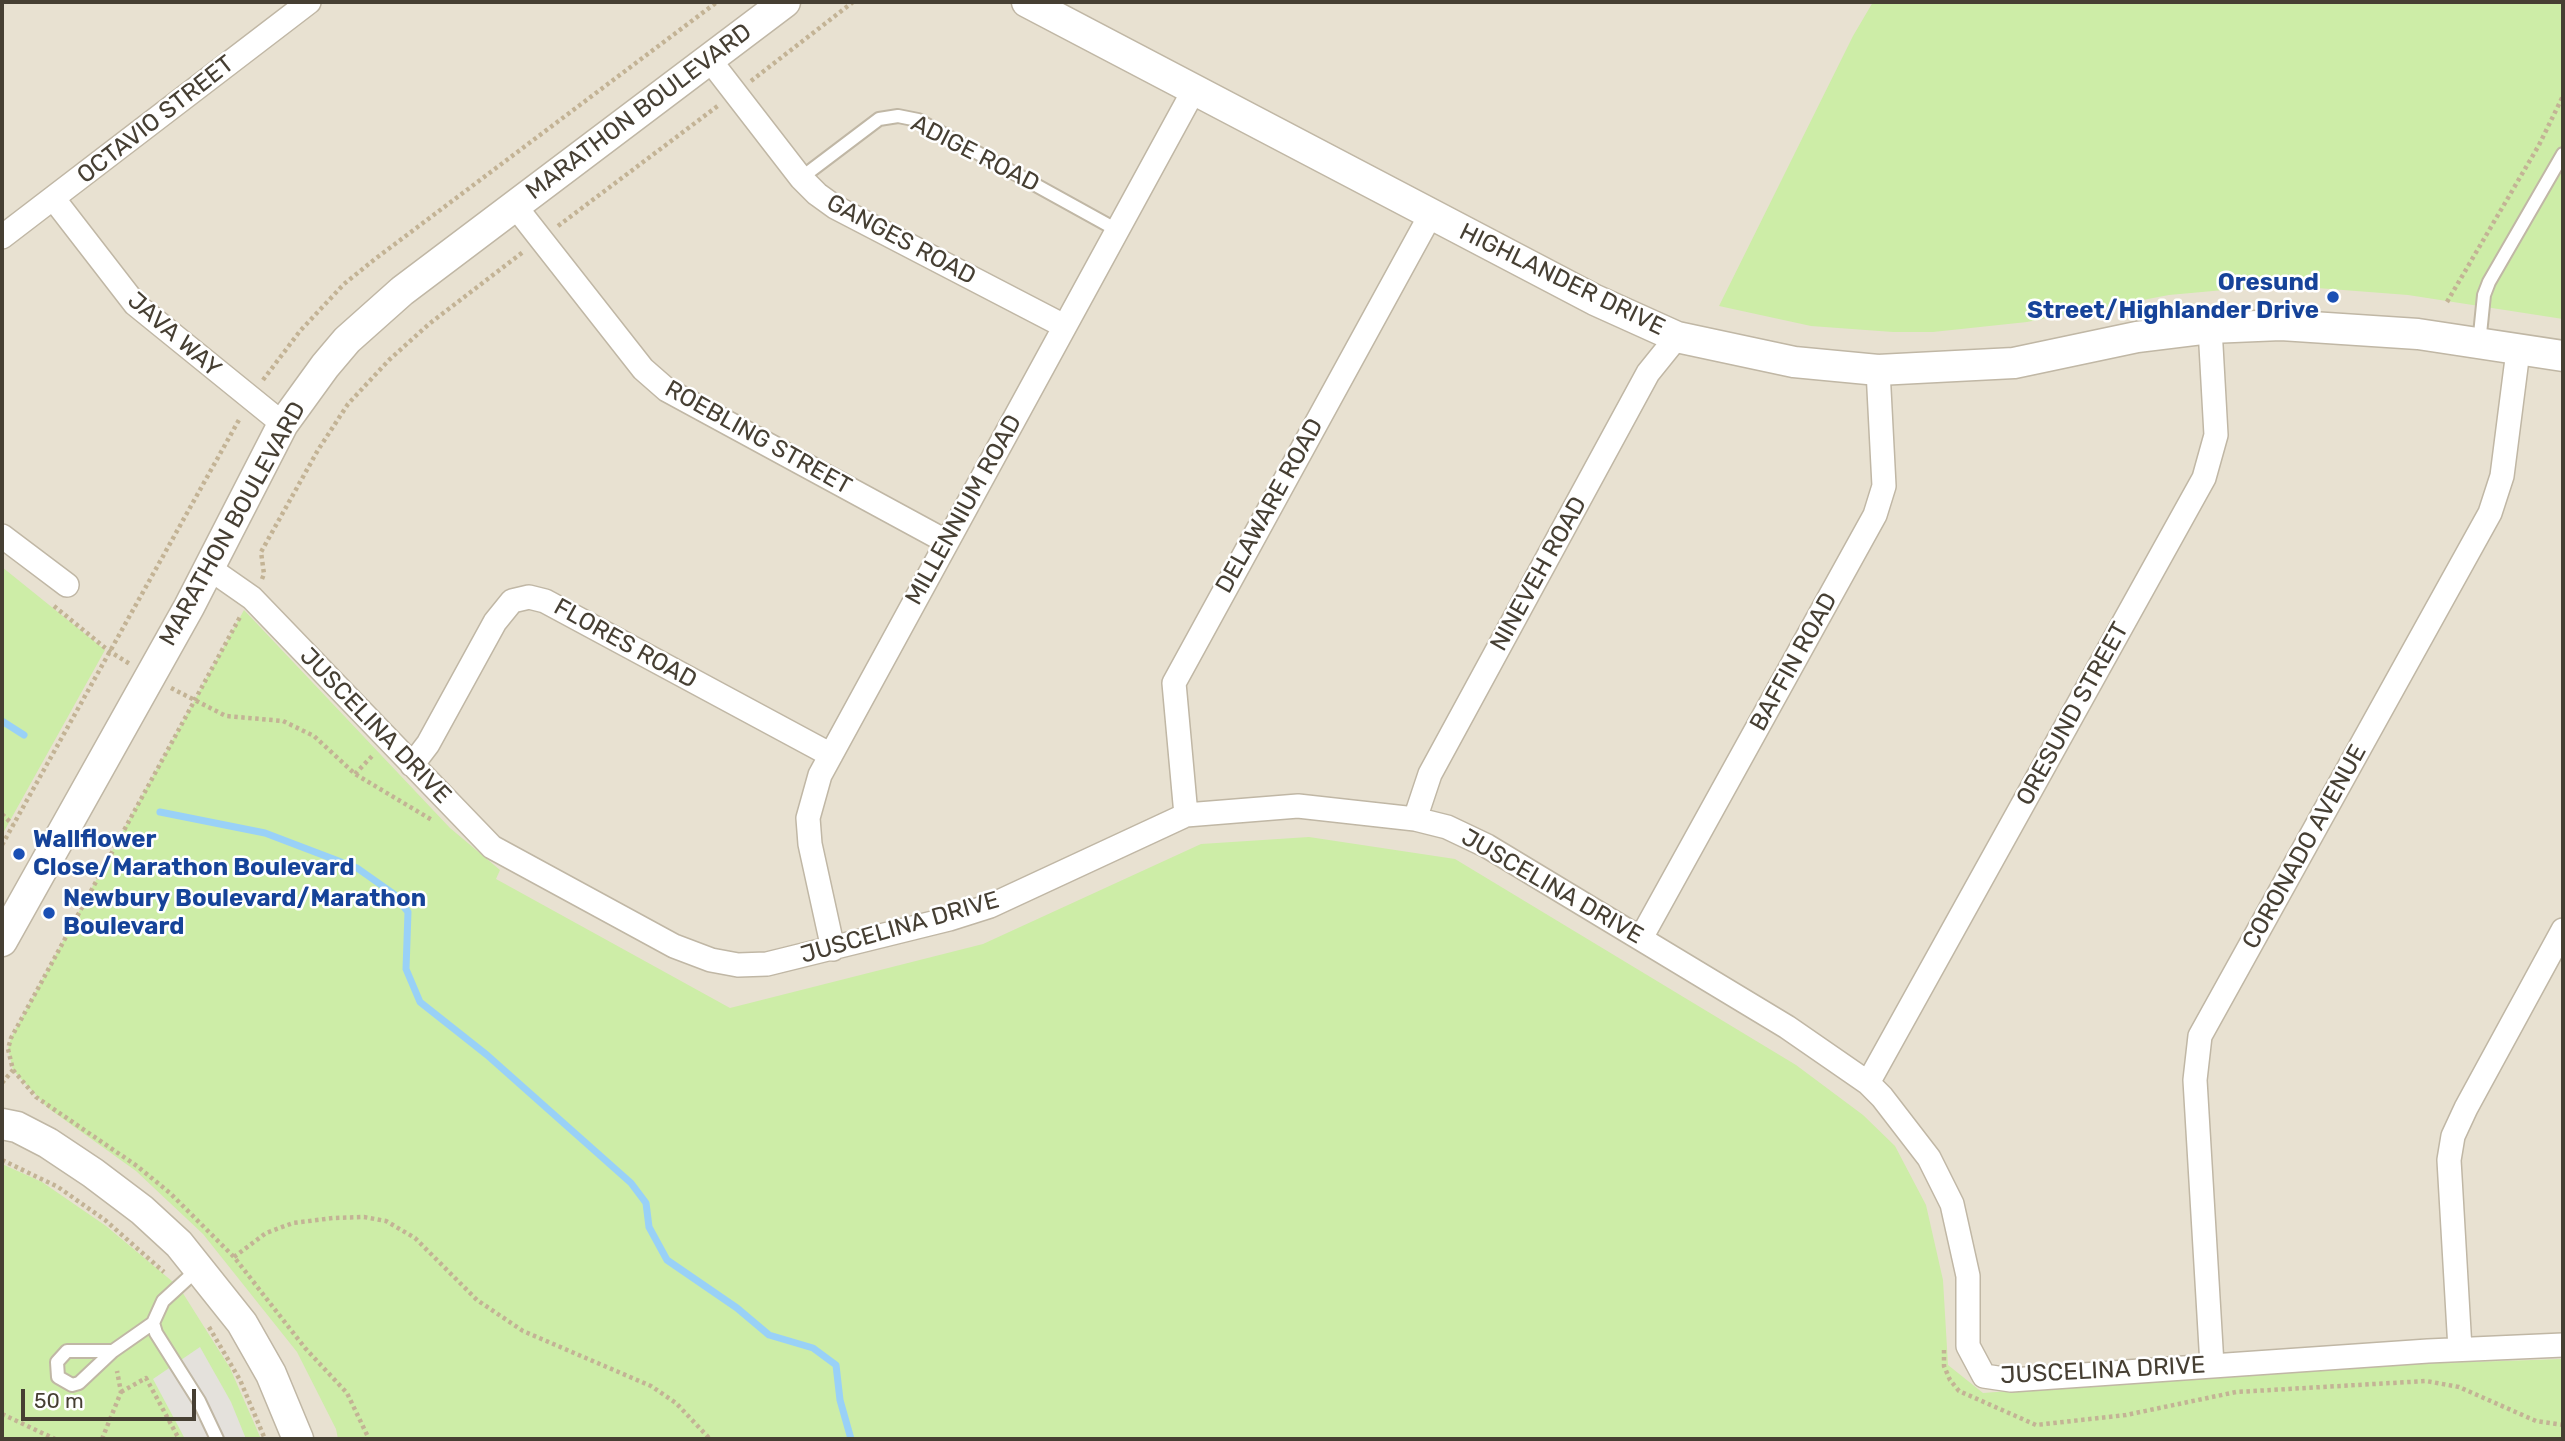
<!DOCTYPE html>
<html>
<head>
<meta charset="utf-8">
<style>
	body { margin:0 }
	#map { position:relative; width:2565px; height:1441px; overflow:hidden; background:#f4efe3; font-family:Rubik,sans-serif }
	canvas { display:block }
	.frame { position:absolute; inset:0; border:4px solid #463f33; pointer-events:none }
	.scale { position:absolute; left:21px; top:1389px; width:175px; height:32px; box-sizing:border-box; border:4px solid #463f33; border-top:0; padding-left:9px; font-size:21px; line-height:24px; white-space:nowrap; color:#463f33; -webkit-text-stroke:5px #fff; paint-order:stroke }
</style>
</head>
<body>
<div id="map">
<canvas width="2565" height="1441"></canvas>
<div class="frame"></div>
<div class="scale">50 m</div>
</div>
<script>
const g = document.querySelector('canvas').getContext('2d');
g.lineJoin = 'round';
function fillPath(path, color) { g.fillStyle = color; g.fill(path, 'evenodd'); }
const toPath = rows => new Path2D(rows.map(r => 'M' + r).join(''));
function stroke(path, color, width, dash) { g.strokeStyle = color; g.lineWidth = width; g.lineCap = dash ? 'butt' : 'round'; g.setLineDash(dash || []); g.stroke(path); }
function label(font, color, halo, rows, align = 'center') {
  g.font = font + ' Rubik,sans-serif'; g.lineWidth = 5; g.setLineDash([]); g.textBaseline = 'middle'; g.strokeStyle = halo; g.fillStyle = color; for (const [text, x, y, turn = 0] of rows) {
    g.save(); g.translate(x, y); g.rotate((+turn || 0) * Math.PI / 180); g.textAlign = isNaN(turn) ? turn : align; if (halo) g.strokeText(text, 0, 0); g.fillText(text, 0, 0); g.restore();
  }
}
fillPath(toPath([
	[2,2,2563,2,2563,1439,2,1439]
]), '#e8e1d1');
fillPath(toPath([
	[1873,2,2563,2,2563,319,2408,295,2317,288,2224,290,2169,295,2027,322,1933,332,1893,332,1811,326,1719,306,1853,36],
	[2,567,105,650,2,835],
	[244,610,450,828,500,870,496,879,730,1008,983,944,1201,844,1309,837,1455,859,1796,1065,1863,1115,1895,1146,1926,1205,1943,1280,1948,1365,1983,1393,2316,1367,2563,1359,2563,1439,338,1439,336,1429,297,1352,203,1234,136,1171,48,1108,13,1070,8,1049,11,1038,89,893],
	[2,1164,42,1182,106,1226,179,1287,230,1368,261,1439,2,1439]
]), '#cdeda7');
fillPath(toPath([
	[200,1347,231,1402,246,1439,185,1439,153,1379]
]), '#e4e1dc');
stroke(toPath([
	[2,721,24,735],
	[160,812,265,833,357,868,394,894,408,912,406,969,420,1002,487,1055,631,1183,646,1203,649,1227,667,1260,737,1308,769,1335,813,1348,836,1365,840,1400,851,1439]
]), '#99d1f7', 7);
const service = toPath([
	[801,178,879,119,898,116,918,120,1117,230],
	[2479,344,2484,295,2489,282,2563,154],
	[199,1268,163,1301,153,1323,156,1333,199,1401,217,1439],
	[113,1351,67,1351,57,1362,58,1377,72,1385,79,1383,113,1351,153,1323]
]);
const minor = toPath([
	[709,59,801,178,817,194,835,207,1064,326],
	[53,198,135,304,283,424],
	[515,206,643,369,667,390,947,542],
	[2,237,309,2],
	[2,536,67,585],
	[209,568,252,598,492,847,674,946,711,960,738,965,767,964,949,919,990,906,1186,815,1298,806,1415,819,1447,827,1487,846,1787,1027,1868,1083,1882,1097,1929,1158,1952,1204,1968,1276,1968,1346,1984,1376,2011,1380,2428,1351,2563,1345],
	[412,765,428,744,495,622,512,601,529,597,545,601,831,755],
	[1186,815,1174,683,1431,214],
	[1415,819,1430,774,1648,373,1677,337],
	[1641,938,1875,515,1884,486,1878,370],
	[833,949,810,844,808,818,820,775,1195,88],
	[1868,1083,2204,478,2216,435,2210,328],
	[2460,1349,2449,1160,2453,1136,2466,1108,2563,930],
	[2212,1365,2195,1080,2200,1036,2490,513,2502,476,2518,351]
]);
const tertiary = toPath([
	[1027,2,1595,300,1677,337,1794,362,1878,370,2014,363,2137,337,2210,328,2281,325,2418,334,2563,356],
	[2,941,189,607,283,424,325,366,347,340,402,291,785,2],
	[2,1124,17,1127,48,1143,93,1173,142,1210,179,1244,242,1323,271,1374,298,1439]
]);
stroke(service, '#c0b7a5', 16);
stroke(minor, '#c0b7a5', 26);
stroke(tertiary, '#c0b7a5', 33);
stroke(toPath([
	[751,81,853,2],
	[558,226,719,105],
	[2447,302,2539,145,2563,96],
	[263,380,300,331,344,284,375,259,717,2],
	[262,579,264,574,261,552,318,450,348,404,389,360,429,324,523,252],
	[54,606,109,651,130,664],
	[171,688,226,716,283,721,314,736,355,774,432,820],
	[355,774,374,754],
	[2,814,13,825],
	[2,845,240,418],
	[13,1070,36,1097,137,1166,170,1193,234,1257,305,1348,347,1393,369,1439],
	[2,1083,13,1070,8,1049,11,1038,240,617],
	[2,1160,58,1187,105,1220,164,1272],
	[234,1257,266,1233,293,1223,333,1218,364,1217,386,1221,415,1238,477,1300,523,1331,651,1386,676,1403,710,1439],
	[209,1327,240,1380,265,1439],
	[1944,1350,1944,1366,1950,1380,1959,1391,2036,1425,2126,1415,2236,1392,2426,1381,2459,1387,2536,1421,2563,1425],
	[121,1392,146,1378,179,1439],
	[2,1414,55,1439],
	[102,1439,121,1392,117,1371]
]), '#c3b395', 4.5, [3.5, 3.5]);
stroke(service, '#fff', 12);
stroke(minor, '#fff', 23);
stroke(tertiary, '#fff', 30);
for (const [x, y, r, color] of [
	[2333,297,7,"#1a4fb4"],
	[19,854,7,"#1a4fb4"],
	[49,913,7,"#1a4fb4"]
]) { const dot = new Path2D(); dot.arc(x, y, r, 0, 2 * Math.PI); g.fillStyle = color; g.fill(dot); stroke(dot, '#fff', 2.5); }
label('24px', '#463f33', '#fff', [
	["MARATHON BOULEVARD",639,112,-37],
	["OCTAVIO STREET",156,120,-38],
	["ADIGE ROAD",975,154,27],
	["GANGES ROAD",901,240,28],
	["HIGHLANDER DRIVE",1562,280,26],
	["JAVA WAY",174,335,41],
	["ROEBLING STREET",758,438,29],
	["DELAWARE ROAD",1270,506,-61],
	["MILLENNIUM ROAD",964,510,-61],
	["MARATHON BOULEVARD",233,524,-61],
	["NINEVEH ROAD",1539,574,-61],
	["FLORES ROAD",625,644,29],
	["BAFFIN ROAD",1794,662,-61],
	["ORESUND STREET",2073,714,-61],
	["JUSCELINA DRIVE",375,726,46],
	["CORONADO AVENUE",2305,847,-61],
	["JUSCELINA DRIVE",1552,887,30],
	["JUSCELINA DRIVE",900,928,-16],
	["JUSCELINA DRIVE",2103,1371,-3]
]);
label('bold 24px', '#164399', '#fff', [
	["Oresund",2319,283,"right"],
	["Street/Highlander Drive",2319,311,"right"],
	["Wallflower",33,840],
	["Close/Marathon Boulevard",33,868],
	["Newbury Boulevard/Marathon",63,899],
	["Boulevard",63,927]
], 'left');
</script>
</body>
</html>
